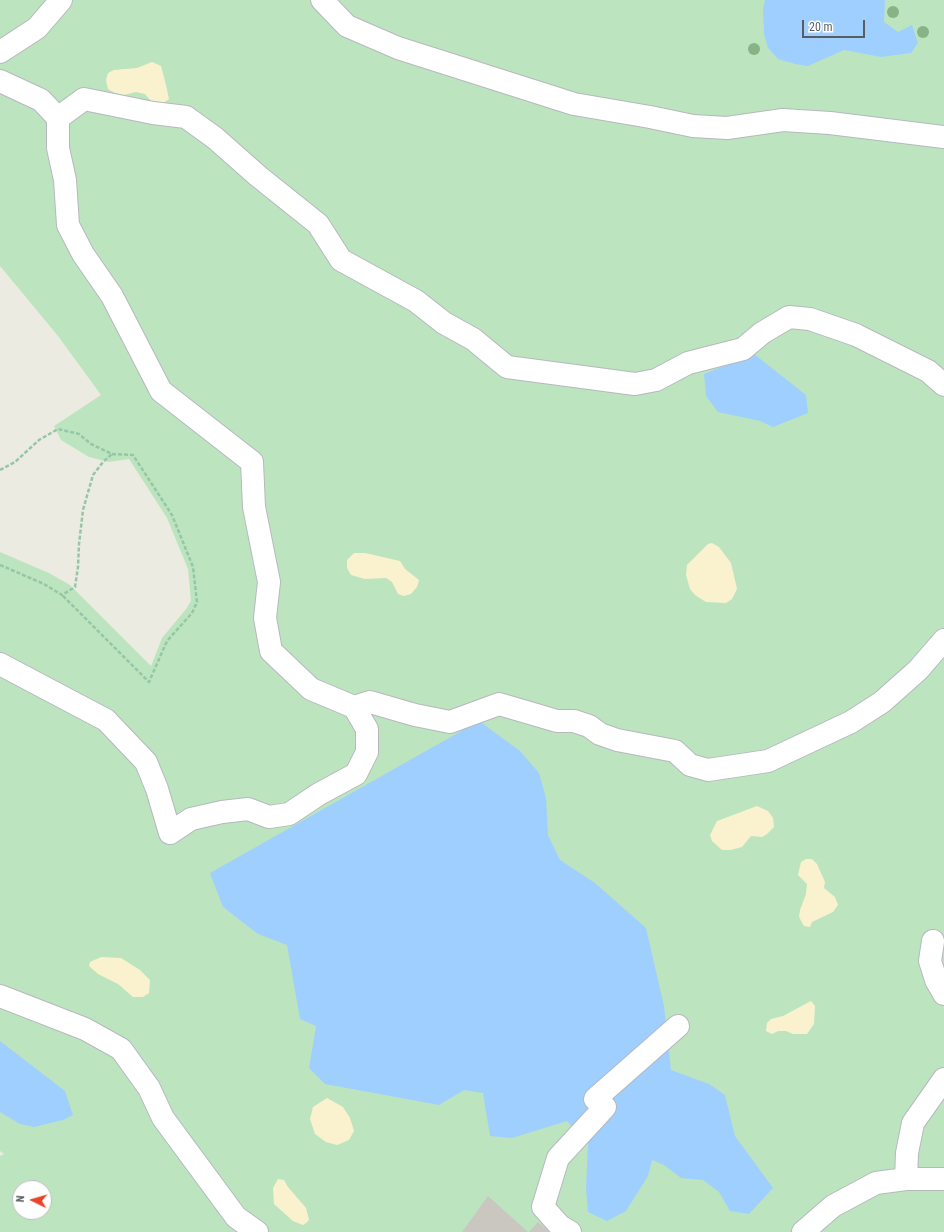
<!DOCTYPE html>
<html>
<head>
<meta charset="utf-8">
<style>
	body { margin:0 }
	#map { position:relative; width:944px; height:1232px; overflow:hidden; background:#ecebe1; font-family:"Roboto Condensed",sans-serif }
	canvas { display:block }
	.north { position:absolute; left:12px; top:1180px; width:40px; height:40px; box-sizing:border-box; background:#fff; border:1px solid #bdbec0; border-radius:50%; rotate:275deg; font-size:11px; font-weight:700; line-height:16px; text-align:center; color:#595d62 }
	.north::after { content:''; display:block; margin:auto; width:14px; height:18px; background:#e9432a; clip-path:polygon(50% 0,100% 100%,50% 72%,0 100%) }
	.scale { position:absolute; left:802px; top:20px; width:63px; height:18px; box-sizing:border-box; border:2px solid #595d62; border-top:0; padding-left:5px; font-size:12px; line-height:14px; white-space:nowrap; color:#595d62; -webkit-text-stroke:3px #fff; paint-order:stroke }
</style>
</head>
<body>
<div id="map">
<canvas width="944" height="1232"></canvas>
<div class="north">N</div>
<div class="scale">20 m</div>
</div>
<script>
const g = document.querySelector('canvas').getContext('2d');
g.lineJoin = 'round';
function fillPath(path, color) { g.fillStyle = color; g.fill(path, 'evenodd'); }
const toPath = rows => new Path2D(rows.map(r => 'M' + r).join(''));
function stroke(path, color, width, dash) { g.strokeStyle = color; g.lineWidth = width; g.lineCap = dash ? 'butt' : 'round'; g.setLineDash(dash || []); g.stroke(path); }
fillPath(toPath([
	[0,0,944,0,944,1232,0,1232,0,1156,4,1154,0,1151,0,552,49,573,70,585,151,666,162,638,186,609,191,601,188,569,167,518,129,459,109,462,89,457,61,440,54,426,101,395,58,336,0,266],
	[20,1188,44,1188,44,1212,20,1212]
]), '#bce5bf');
fillPath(toPath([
	[152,62,161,66,166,85,169,99,162,104,151,101,145,94,136,92,124,95,115,93,108,89,106,80,108,73,114,70,137,68],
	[712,543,719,547,731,563,737,589,732,599,726,603,706,602,695,595,690,589,686,575,687,565,708,544],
	[354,553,365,553,400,561,405,569,419,580,417,587,411,594,404,596,398,594,392,582,386,578,365,579,351,575,347,568,347,560],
	[757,806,768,811,773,818,774,827,767,834,762,837,751,836,742,847,731,850,722,850,712,841,710,835,717,821],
	[806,859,812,859,817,864,825,882,824,888,835,897,838,905,833,912,812,922,810,927,804,926,799,917,800,910,806,894,807,884,798,875,801,862],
	[101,957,121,958,140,970,150,980,149,993,143,997,133,997,118,984,98,974,89,966,90,962],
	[811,1001,815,1006,814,1024,807,1034,793,1034,786,1031,778,1031,772,1034,766,1031,767,1023,771,1019,783,1016],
	[327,1098,343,1107,350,1118,354,1131,349,1140,337,1145,326,1142,315,1134,310,1119,313,1107],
	[278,1179,284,1180,288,1187,306,1208,309,1220,306,1223,303,1225,293,1221,274,1204,273,1188]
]), '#faf2ce');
fillPath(toPath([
	[765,0,885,0,884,22,898,32,912,25,918,43,911,53,881,57,844,50,808,66,795,64,778,59,768,48,764,34,763,9],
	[754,354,806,395,808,413,773,427,760,421,718,412,706,396,704,374],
	[479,721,520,751,539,773,546,798,548,835,560,860,595,883,646,928,664,1006,671,1070,709,1084,725,1095,735,1136,773,1188,749,1214,730,1211,719,1192,703,1180,681,1178,664,1165,652,1160,648,1176,626,1211,607,1221,588,1212,586,1189,588,1144,567,1121,512,1138,490,1136,483,1093,464,1090,439,1105,325,1084,309,1068,316,1026,300,1019,287,945,258,934,223,907,210,873],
	[0,1041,65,1091,73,1115,63,1120,34,1127,20,1124,0,1112]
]), '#9ecfff');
fillPath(toPath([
	[488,1196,528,1232,462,1232],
	[538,1222,550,1232,529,1232]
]), '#c9c7c0');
const minor = toPath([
	[322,0,347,26,398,48,574,104,650,117,693,126,727,128,783,120,830,123,944,137],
	[0,52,37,28,61,0],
	[0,81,41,100,58,118,58,148,65,180,68,225,83,254,112,296,161,391,252,462,254,507,269,582,265,618,271,651,311,689,354,707,367,729,367,752,356,774,319,794,289,814,269,817,248,809,222,812,191,819,170,833,157,789,146,762,106,720,0,664],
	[58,118,84,99,153,113,186,117,215,138,258,176,318,224,341,260,416,301,444,323,473,339,507,367,635,384,656,380,688,363,743,349,762,333,789,317,810,319,856,335,928,371,944,385],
	[354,707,370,702,415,715,450,722,499,704,557,721,574,721,589,726,600,734,617,740,675,751,690,765,708,770,768,761,851,722,882,702,918,670,944,640],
	[933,941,930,961,936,980,944,994],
	[0,996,85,1029,121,1049,149,1088,163,1118,236,1217,257,1232],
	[906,1179,907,1153,913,1123,944,1079],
	[570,1232,560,1226,543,1207,558,1158,605,1107,595,1099,678,1026],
	[803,1232,833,1206,876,1183,906,1179,944,1179]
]);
stroke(minor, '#b6b8be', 24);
stroke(toPath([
	[0,470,15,462,39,440,58,429,79,434,91,444,112,454,133,455,172,515,193,567,197,602,192,613,167,641,149,682,62,595],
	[0,565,44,584,62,595,75,587,78,567,79,544,83,510,93,475,103,462,112,454]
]), '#95c6a6', 2.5, [4, 2]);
stroke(minor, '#fff', 22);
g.fillStyle = '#87b387';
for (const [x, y] of [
	[893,12],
	[923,32],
	[754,49]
]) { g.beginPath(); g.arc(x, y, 6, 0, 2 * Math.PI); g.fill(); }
</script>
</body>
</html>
